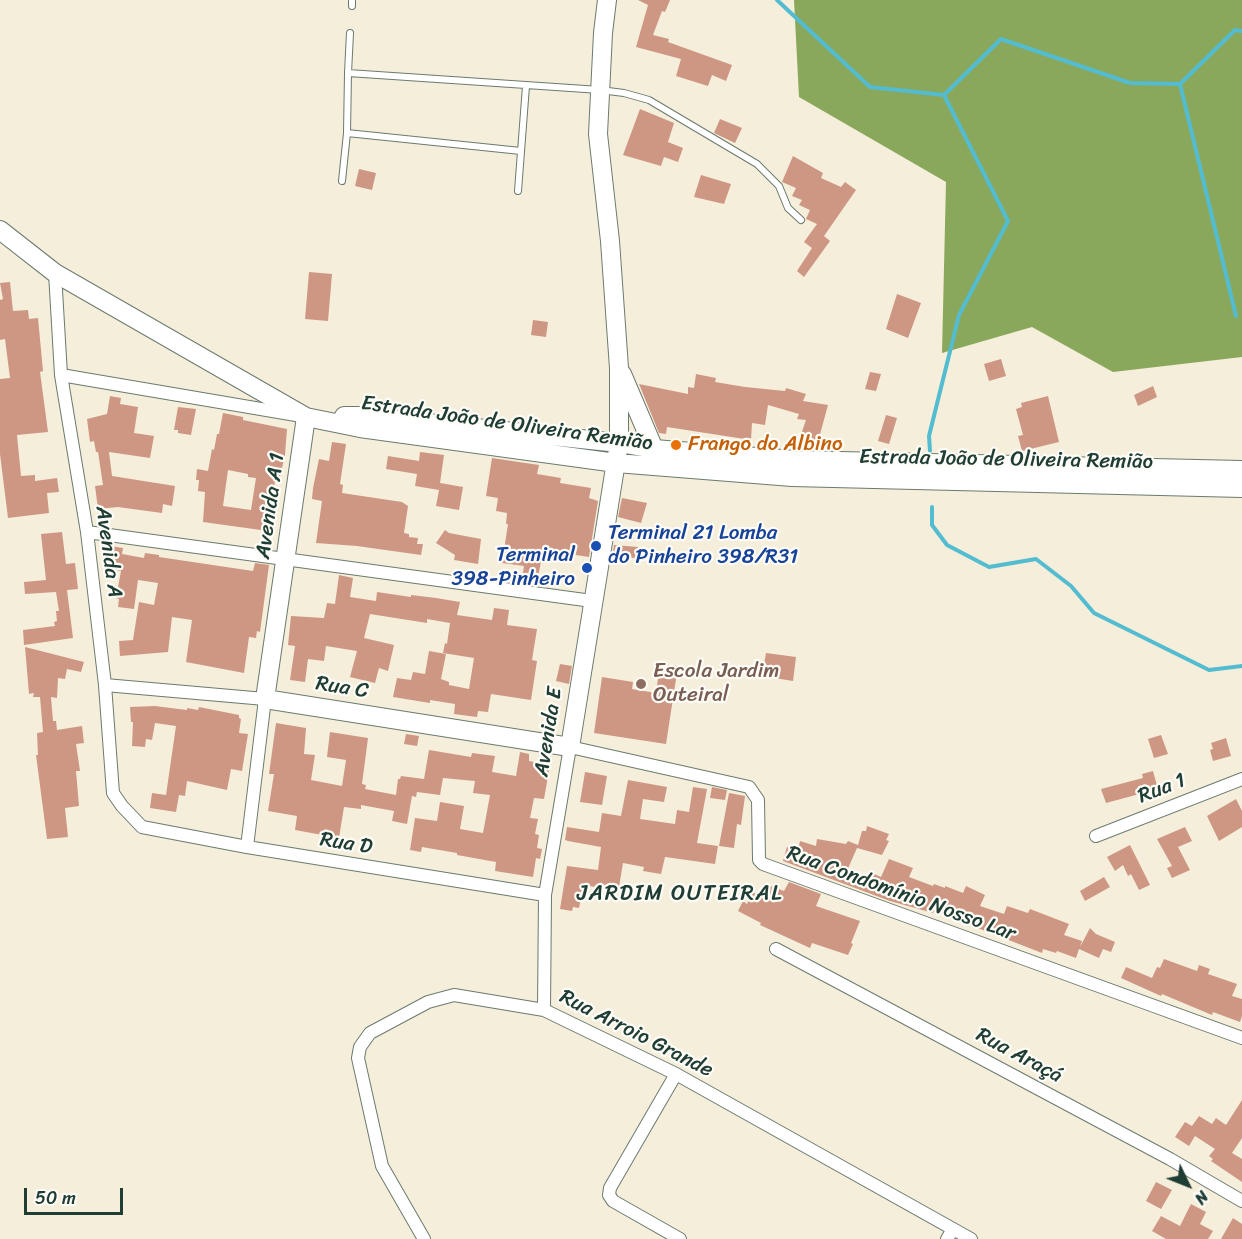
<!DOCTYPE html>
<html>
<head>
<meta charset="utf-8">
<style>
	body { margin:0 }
	#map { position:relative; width:1242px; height:1239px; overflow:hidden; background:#f5eedb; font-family:Sriracha,sans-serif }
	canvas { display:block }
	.north { position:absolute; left:1158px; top:1155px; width:60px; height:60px; -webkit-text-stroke:4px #fdfcf7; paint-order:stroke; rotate:133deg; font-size:16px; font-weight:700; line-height:24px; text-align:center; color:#1f3d34 }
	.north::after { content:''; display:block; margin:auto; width:21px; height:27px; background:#1f3d34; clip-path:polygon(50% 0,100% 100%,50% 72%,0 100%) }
	.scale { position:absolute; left:24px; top:1188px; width:99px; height:27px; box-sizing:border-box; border:3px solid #1f3d34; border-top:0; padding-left:8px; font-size:18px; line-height:21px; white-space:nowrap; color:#1f3d34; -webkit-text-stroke:4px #fdfcf7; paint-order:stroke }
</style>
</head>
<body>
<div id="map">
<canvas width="1242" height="1239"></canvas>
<div class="north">N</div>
<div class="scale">50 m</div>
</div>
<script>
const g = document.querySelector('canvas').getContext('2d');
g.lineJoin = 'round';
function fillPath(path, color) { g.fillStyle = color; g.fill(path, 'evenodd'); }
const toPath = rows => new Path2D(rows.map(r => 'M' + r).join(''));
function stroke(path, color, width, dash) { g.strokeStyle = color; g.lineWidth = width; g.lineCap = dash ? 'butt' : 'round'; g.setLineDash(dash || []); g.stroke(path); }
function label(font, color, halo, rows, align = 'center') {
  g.font = font + ' Sriracha,sans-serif'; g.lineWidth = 4.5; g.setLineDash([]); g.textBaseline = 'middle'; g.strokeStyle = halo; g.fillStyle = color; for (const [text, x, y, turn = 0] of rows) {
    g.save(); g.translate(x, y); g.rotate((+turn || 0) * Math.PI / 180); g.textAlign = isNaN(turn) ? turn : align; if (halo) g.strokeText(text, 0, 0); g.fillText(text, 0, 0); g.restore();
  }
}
fillPath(toPath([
	[794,0,1242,0,1242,357,1113,372,1032,327,942,353,946,182,799,97]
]), '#8aa85b');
stroke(toPath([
	[777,0,870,87,944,95,1001,39,1130,83,1180,84,1235,30,1242,31],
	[1180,84,1236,316],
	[930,451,929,436,959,315,1008,221,944,95],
	[932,507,932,525,947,545,989,567,1036,559,1071,586,1094,613,1209,670,1242,666]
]), '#53bcd0', 4);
fillPath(toPath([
	[638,0,670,0,665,12,662,11,653,35,669,39,668,42,732,65,726,81,712,75,708,86,676,76,681,59,636,47,648,5],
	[640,109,674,123,668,142,683,148,678,162,664,157,661,166,623,155],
	[720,119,742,128,735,143,714,133],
	[793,156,823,173,821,178,841,187,845,182,856,190,824,236,830,241,804,277,797,271,812,248,804,242,817,224,806,219,810,210,799,205,802,200,792,196,796,188,782,182],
	[359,169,376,173,372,190,355,186],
	[701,175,731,184,724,204,694,197],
	[309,272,332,274,328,321,305,319],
	[10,282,13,311,28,310,29,319,38,318,43,371,40,372,48,432,17,435,21,476,35,475,35,481,57,478,59,492,47,493,49,513,8,518,0,454,0,379,10,378,5,339,0,340,0,300,3,299,0,283],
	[897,294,921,303,908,338,886,329],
	[533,320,548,322,546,337,531,335],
	[1001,359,1006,376,989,381,984,364],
	[870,372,881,374,876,391,865,389],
	[696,374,716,378,715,382,745,387,785,391,786,388,806,394,803,401,828,405,816,449,797,446,806,420,797,419,799,414,768,405,765,425,752,423,751,440,667,427,666,434,659,433,639,384,688,394,688,387,694,388],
	[1153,386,1157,397,1138,406,1134,395],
	[110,396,121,398,120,404,138,407,134,433,154,436,150,458,109,452,112,476,175,486,172,506,163,504,162,513,118,507,98,509,95,486,103,485,98,452,96,452,94,441,90,442,87,419,107,414],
	[1048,396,1059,442,1022,451,1018,436,1023,435,1016,409,1022,407,1021,403],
	[178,407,196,409,191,435,178,433,178,430,174,430],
	[223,413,243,417,243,420,287,429,285,455,279,481,275,481,270,516,276,517,274,527,269,526,268,531,203,522,205,492,198,491,199,480,196,480,197,469,208,471,212,449,214,450,217,434,219,434],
	[228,470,248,474,248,477,256,478,251,510,223,506],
	[886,415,897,418,889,444,878,441],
	[332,442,346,444,340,484,343,485,342,493,402,502,408,506,404,533,409,534,409,537,418,538,417,544,423,544,421,555,357,546,316,543,322,501,312,499,313,488,319,459,329,461],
	[420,452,444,455,440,483,463,487,459,510,436,506,439,490,415,486,417,474,386,469,388,456,419,461],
	[492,458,539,465,537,474,561,478,560,483,591,488,589,498,598,501,589,557,543,550,537,583,526,581,528,574,523,573,524,566,502,563,508,524,506,524,507,513,496,511,498,498,486,496],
	[622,498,647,503,641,523,618,517],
	[445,530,449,533,481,539,478,564,454,560,455,555,436,543],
	[62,532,66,564,75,563,78,589,67,590,73,638,24,645,23,630,55,626,54,622,57,621,56,611,59,611,56,592,25,594,24,582,46,580,41,534],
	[614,545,638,547,637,558,612,557],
	[110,546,123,548,122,554,144,558,145,553,159,555,159,557,253,571,255,563,269,565,260,632,257,631,256,638,249,637,244,673,186,662,192,620,172,617,168,652,120,656,119,641,133,640,139,602,154,605,158,583,138,580,134,609,118,607,119,599,116,598,121,571,104,568,102,551,109,552],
	[339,575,353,578,350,597,376,601,377,592,411,597,411,595,436,598,460,602,457,615,492,620,494,608,509,610,507,625,537,629,532,660,537,661,531,700,491,694,488,712,478,711,477,717,454,714,455,704,430,700,430,703,393,697,397,678,411,680,413,672,425,674,429,651,446,654,441,679,449,682,449,685,469,689,474,658,443,653,445,643,447,644,450,623,427,619,427,623,370,614,364,638,394,645,388,671,379,668,375,683,350,677,357,651,326,646,324,661,308,659,305,682,290,680,295,646,288,645,291,616,324,618,327,603,335,604],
	[25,647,84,662,81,672,67,669,65,679,58,678,57,698,51,697,53,721,56,721,57,730,82,726,84,743,76,744,80,771,76,771,79,806,65,808,68,837,47,839,36,755,38,755,37,733,43,732,40,697,33,697,34,693,29,694],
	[766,653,796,657,793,681,762,676],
	[560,664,572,666,569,684,556,681],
	[660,664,678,666,666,744,594,733,602,677,633,682,632,689,656,693],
	[155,706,187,710,187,708,198,710,199,707,239,715,239,718,241,719,239,733,248,734,242,771,231,769,227,790,187,781,185,796,179,795,176,812,150,808,152,793,166,795,176,726,155,723,152,740,146,739,145,747,132,746,133,722,131,722,130,707],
	[276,723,306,728,304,754,315,755,311,780,342,786,346,760,327,757,330,732,368,738,362,784,366,785,365,789,396,795,398,779,400,779,401,776,424,779,429,750,471,757,472,753,495,756,492,772,516,776,520,752,529,754,529,761,550,765,544,799,534,798,530,818,538,819,535,834,539,835,537,848,542,849,540,859,536,858,533,877,495,871,496,862,457,855,457,853,422,847,421,852,410,850,415,818,437,821,440,802,464,806,460,829,483,833,490,795,473,793,475,781,443,778,440,795,417,792,416,797,412,796,407,824,392,821,394,811,361,805,361,809,344,807,339,838,295,830,297,816,268,811,274,774,269,774],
	[406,734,419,736,417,746,404,744],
	[1161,735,1168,754,1154,758,1148,739],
	[1226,738,1231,756,1213,761,1210,750,1213,749,1211,743],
	[1153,771,1158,789,1106,803,1101,789,1143,778,1142,774],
	[585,772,607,776,602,805,580,802],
	[628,780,667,787,664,802,643,799,640,819,675,824,677,810,689,812,693,787,707,789,697,843,718,846,715,864,665,857,661,874,643,871,644,867,623,863,619,887,601,885,600,888,584,885,579,908,573,907,572,911,560,909,567,866,598,870,601,847,568,841,565,840,567,827,599,832,602,813,621,816],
	[712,787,727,790,725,800,710,798],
	[729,793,745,796,741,825,737,824,734,848,719,846],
	[1236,799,1242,811,1242,827,1219,841,1207,816],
	[867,826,889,834,886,840,889,841,882,855,857,848,846,873,869,882,872,873,881,877,889,859,913,868,909,877,933,886,934,884,945,888,945,886,963,893,966,886,985,895,980,906,1004,914,1007,906,1028,913,1030,909,1069,924,1064,935,1082,941,1080,947,1090,928,1096,934,1115,942,1111,952,1103,949,1099,958,1079,949,1076,958,1057,951,1056,953,1043,949,1042,953,934,911,933,913,890,901,783,861,787,847,798,850,800,841,816,846,817,839,846,844,848,841,858,845,862,831,866,831],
	[1185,827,1192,841,1178,847,1190,870,1172,878,1167,868,1172,866,1157,839],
	[1130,845,1150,885,1139,890,1131,874,1128,876,1123,865,1115,871,1107,857],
	[1104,877,1110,887,1085,901,1080,891],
	[789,882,821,894,816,906,860,921,851,943,853,944,848,955,812,943,810,948,760,925,761,923,738,911,743,901,747,904,753,892,758,895,759,892,761,893,765,884,784,891],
	[1164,959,1197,971,1199,965,1210,969,1208,974,1237,984,1232,996,1242,999,1242,1016,1240,1022,1213,1012,1212,1015,1162,994,1161,996,1121,978,1126,967,1152,978,1157,967,1160,968],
	[1242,1100,1242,1138,1232,1153,1242,1159,1242,1182,1211,1161,1213,1159,1209,1156,1215,1149,1195,1136,1189,1146,1175,1137,1185,1122,1192,1126,1199,1116,1212,1124,1216,1118,1226,1125],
	[1156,1182,1172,1190,1161,1209,1146,1201],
	[1191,1204,1206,1212,1200,1224,1213,1231,1208,1239,1166,1239,1152,1231,1161,1216,1180,1226],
	[1233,1218,1242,1224,1242,1239,1221,1239]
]), '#ce9783');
const lane = toPath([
	[352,6,352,0],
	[350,33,348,73,600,90,624,93,649,100,757,164,779,186,788,208,801,220],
	[347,133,348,73],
	[342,181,347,133,521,151],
	[518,191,526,86]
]);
const street = toPath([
	[55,273,61,375,87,532,105,685,113,793,122,806,142,827,247,847,545,895],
	[61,375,296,415],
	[87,532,592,601],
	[105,685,265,699,247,847],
	[1096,836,1242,779],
	[776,949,1170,1159,1242,1201],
	[544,1010,545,895,570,747,749,787,758,800,759,860,763,864,1242,1038],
	[676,1074,610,1188,609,1195,613,1201,680,1239],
	[424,1239,382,1166,358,1058,360,1047,370,1033,428,1002,454,995,544,1010,676,1074,971,1239],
	[947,1239,953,1229]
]);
const secondary = toPath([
	[0,230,55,273,306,417,360,428,616,463,792,477,1242,488],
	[622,374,654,449],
	[344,416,361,416,619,443,654,449,795,460,1242,470],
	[306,417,265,699,570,747,619,443,619,368,610,241,598,134,603,33,607,0]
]);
stroke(lane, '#6a7b6e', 8);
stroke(street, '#6a7b6e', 14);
stroke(secondary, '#6a7b6e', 20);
stroke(lane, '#fff', 6);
stroke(street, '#fff', 12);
stroke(secondary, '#fff', 18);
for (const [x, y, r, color] of [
	[676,445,6,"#e8710a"],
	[596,546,6,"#1a4fb4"],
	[587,568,6,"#1a4fb4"],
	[641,684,6,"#8d6e63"]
]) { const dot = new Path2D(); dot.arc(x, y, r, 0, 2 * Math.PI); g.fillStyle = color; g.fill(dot); stroke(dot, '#fdfcf7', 2); }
label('21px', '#1f3d34', '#fdfcf7', [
	["Estrada João de Oliveira Remião",507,424,8],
	["Estrada João de Oliveira Remião",1006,460,1],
	["Avenida A 1",271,506,-82],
	["Avenida A",108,552,82],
	["Rua C",342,688,9],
	["Avenida E",549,732,-81],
	["Rua 1",1162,789,-21],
	["Rua D",346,844,9],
	["Rua Condomínio Nosso Lar",901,894,20],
	["Rua Arroio Grande",636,1034,27],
	["Rua Araçá",1019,1056,28]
]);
label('21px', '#c56008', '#fdfcf7', [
	["Frango do Albino",688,445]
], 'left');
label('21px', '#164399', '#fdfcf7', [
	["Terminal 21 Lomba",608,534],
	["do Pinheiro 398/R31",608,558],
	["Terminal",575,556,"right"],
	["398-Pinheiro",575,580,"right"]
], 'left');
label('21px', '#785e54', '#fdfcf7', [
	["Escola Jardim",653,672],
	["Outeiral",653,696]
], 'left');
g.letterSpacing = '1.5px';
label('22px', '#1f3d34', '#fdfcf7', [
	["JARDIM OUTEIRAL",680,894]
]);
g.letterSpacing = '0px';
</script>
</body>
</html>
